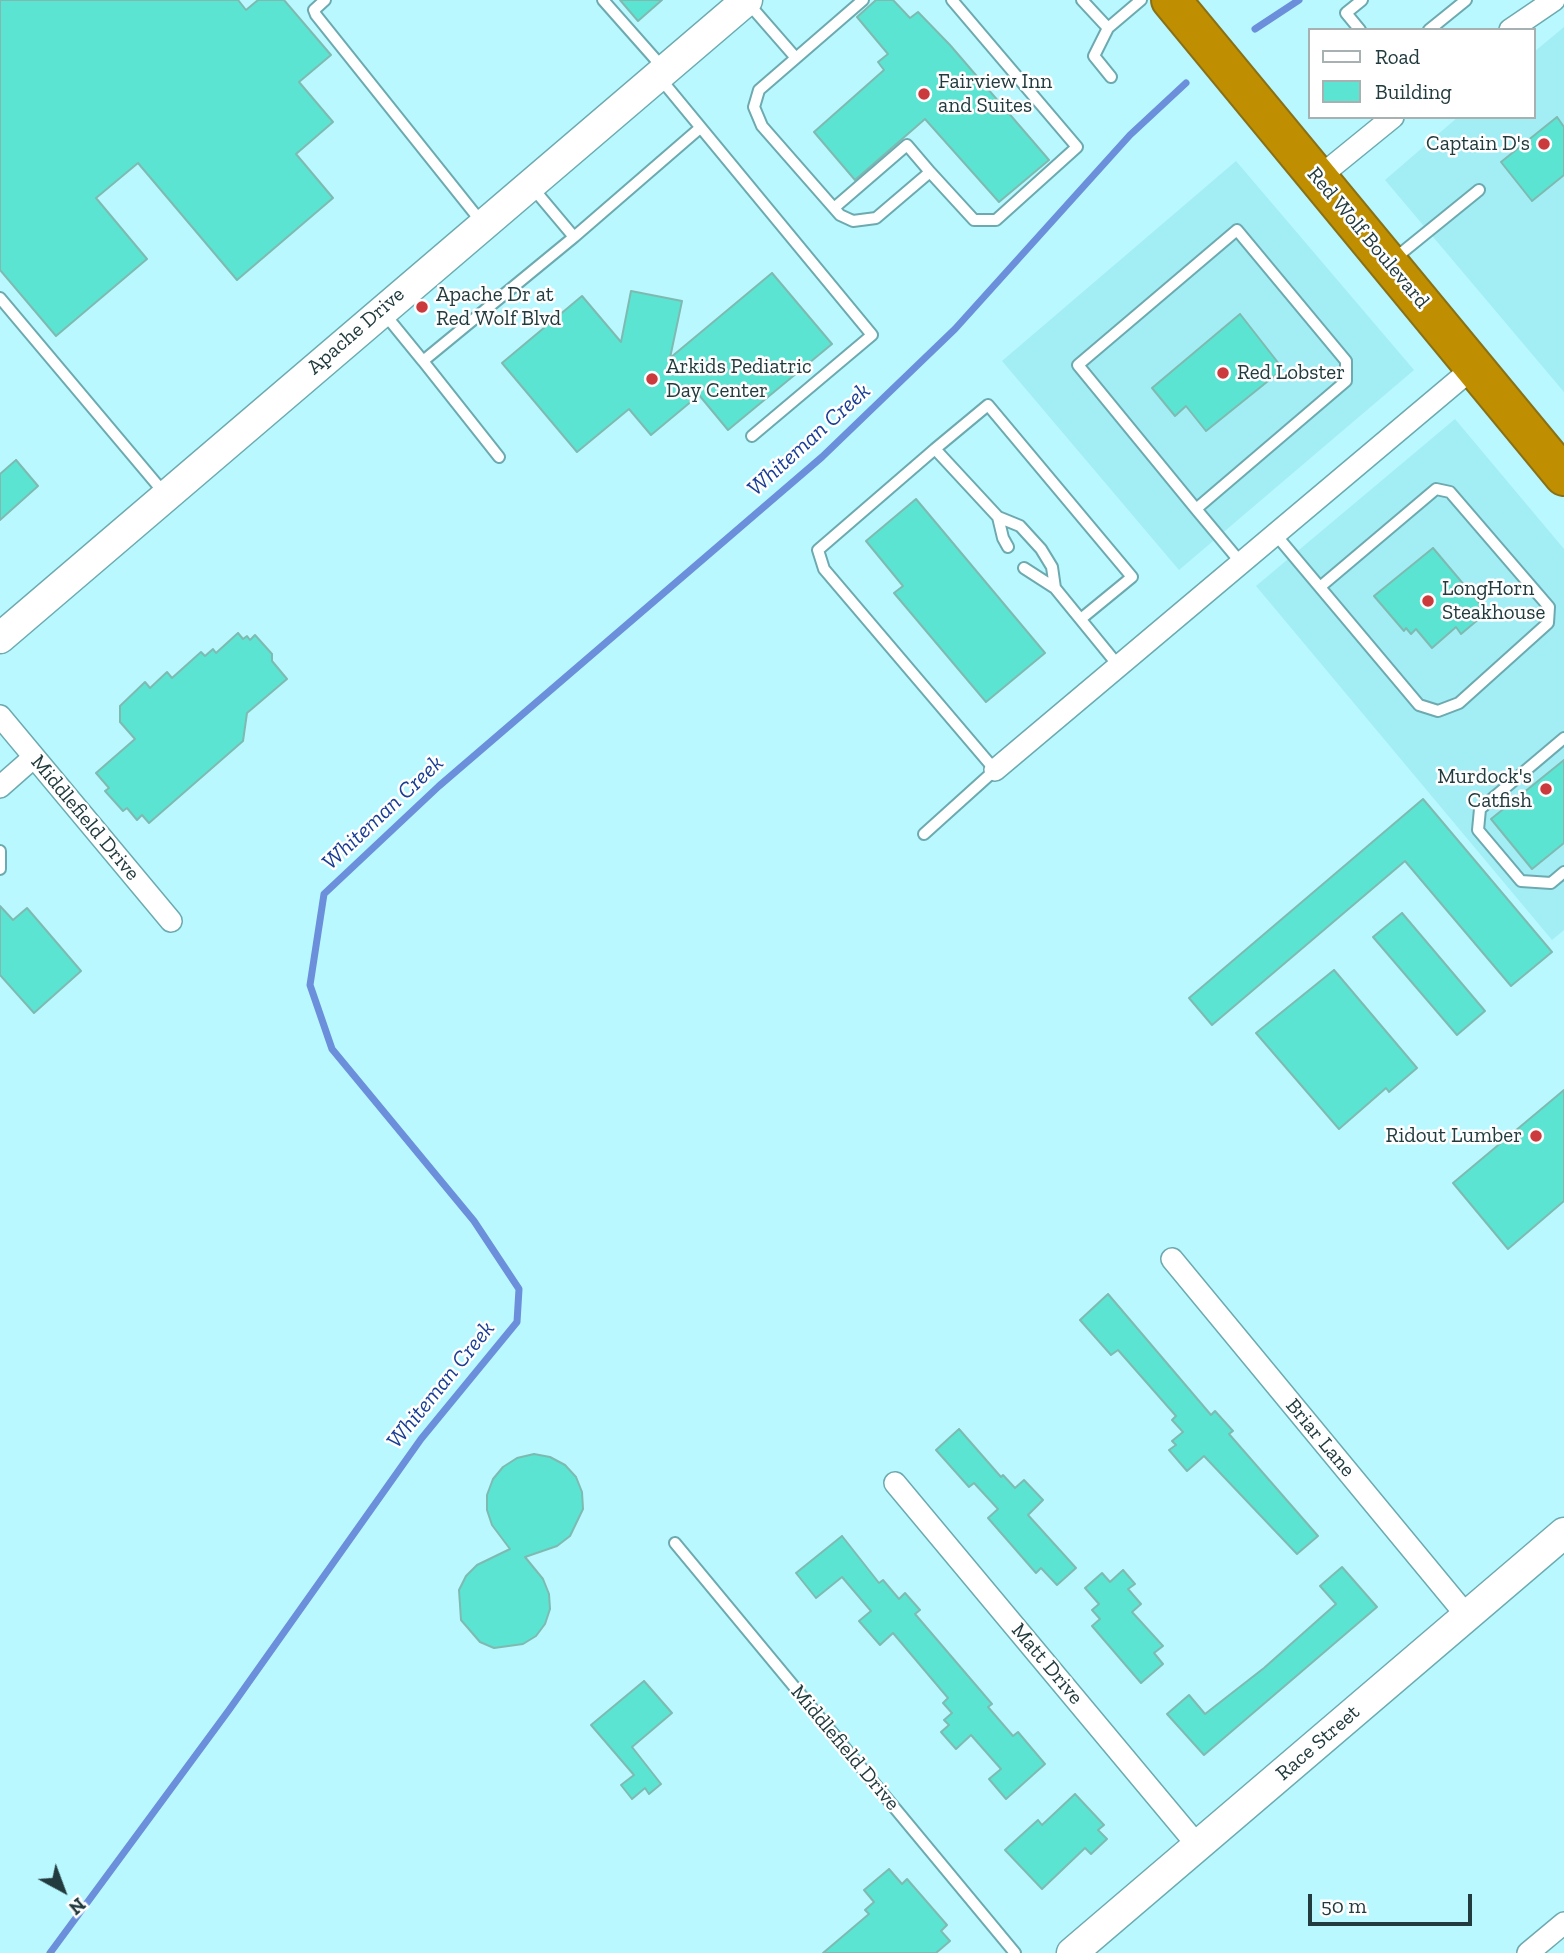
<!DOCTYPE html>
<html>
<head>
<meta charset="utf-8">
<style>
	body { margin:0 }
	#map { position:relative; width:1564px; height:1953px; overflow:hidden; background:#b9f8ff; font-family:"Zilla Slab",serif }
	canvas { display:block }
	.legend { position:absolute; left:1308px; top:28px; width:228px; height:91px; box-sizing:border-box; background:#fff; border:2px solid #a7b1b2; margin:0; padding:9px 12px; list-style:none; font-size:21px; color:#223b3e }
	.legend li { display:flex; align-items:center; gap:14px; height:35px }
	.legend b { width:35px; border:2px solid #a7b1b2 }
	.north { position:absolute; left:28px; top:1855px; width:70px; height:70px; -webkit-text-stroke:5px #fff; paint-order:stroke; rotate:139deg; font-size:19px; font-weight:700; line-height:28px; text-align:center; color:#223b3e }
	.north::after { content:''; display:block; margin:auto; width:24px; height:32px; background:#223b3e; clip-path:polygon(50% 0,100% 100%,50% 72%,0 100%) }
	.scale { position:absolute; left:1308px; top:1894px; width:164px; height:32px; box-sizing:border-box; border:4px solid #223b3e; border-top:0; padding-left:9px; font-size:21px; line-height:24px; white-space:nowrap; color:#223b3e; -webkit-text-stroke:5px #fff; paint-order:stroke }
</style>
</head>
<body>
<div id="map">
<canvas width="1564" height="1953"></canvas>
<ul class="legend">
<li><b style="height:9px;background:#fff"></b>Road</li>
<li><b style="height:19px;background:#5ce4d3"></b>Building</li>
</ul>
<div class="north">N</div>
<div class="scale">50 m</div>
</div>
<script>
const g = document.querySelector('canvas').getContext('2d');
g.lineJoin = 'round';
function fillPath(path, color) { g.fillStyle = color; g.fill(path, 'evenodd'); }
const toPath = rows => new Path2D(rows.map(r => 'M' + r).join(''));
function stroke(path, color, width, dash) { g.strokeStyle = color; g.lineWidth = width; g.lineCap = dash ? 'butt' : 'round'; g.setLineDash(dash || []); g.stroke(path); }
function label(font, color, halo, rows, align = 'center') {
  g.font = font + ' "Zilla Slab",serif'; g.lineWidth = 5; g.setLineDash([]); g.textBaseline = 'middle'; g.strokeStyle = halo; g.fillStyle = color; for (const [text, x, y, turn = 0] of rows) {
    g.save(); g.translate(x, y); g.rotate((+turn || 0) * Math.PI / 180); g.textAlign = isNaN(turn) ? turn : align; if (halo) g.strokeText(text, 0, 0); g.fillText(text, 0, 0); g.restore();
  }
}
fillPath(toPath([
	[1564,27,1564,392,1385,180,1458,117,1534,117,1534,52],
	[1236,161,1414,370,1179,570,1002,361],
	[1455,419,1564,549,1564,930,1552,940,1256,586]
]), '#a3edf4');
stroke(toPath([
	[1255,29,1299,0],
	[50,1953,229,1710,421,1439,517,1322,519,1289,474,1221,332,1049,310,985,324,894,439,786,822,457,955,329,1130,135,1186,83]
]), '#6b8fdb', 7);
const building = toPath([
	[0,0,238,0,246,10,258,0,284,0,331,55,299,82,333,122,296,154,333,198,237,280,138,163,96,198,147,259,56,336,0,270,0,0],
	[620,0,662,0,638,21,620,0],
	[876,0,893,0,910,18,918,12,950,45,1049,160,999,202,925,119,855,180,814,132,884,70,878,62,888,54,857,17,876,0],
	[1557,117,1564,127,1564,175,1532,201,1501,162,1557,117],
	[772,273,832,344,728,430,699,395,651,435,629,409,577,452,502,363,582,296,621,342,631,291,682,301,670,358,772,273],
	[1240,314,1283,369,1206,431,1186,406,1175,416,1152,388,1240,314],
	[16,460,38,486,0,520,0,474,16,460],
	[916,499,1045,653,986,702,894,593,903,586,866,541,916,499],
	[1433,548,1481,605,1474,611,1480,618,1461,634,1456,627,1432,648,1416,629,1411,634,1406,628,1404,631,1374,596,1433,548],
	[238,633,243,639,247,636,250,640,255,635,272,654,272,661,287,679,247,713,243,741,149,823,142,815,137,820,127,808,123,811,105,791,109,788,96,773,135,739,120,722,120,706,145,682,150,688,167,672,172,678,201,652,205,656,213,649,216,653,238,633],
	[1564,760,1564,843,1532,869,1491,819,1564,760],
	[1423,799,1552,952,1511,986,1405,861,1212,1025,1189,998,1423,799],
	[0,906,13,920,27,908,81,971,34,1013,0,975,0,906],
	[1402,913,1485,1011,1457,1035,1373,937,1402,913],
	[1334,970,1417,1068,1389,1092,1386,1088,1339,1129,1256,1033,1334,970],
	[1564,1090,1564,1201,1508,1249,1453,1183,1564,1090],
	[1108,1294,1211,1415,1215,1411,1233,1431,1229,1434,1318,1536,1297,1554,1204,1456,1187,1471,1169,1450,1176,1445,1172,1441,1183,1432,1172,1420,1176,1416,1118,1350,1111,1355,1080,1320,1108,1294],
	[959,1429,1001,1477,1003,1475,1015,1488,1024,1480,1043,1500,1028,1515,1076,1568,1057,1585,1041,1568,1036,1573,988,1518,998,1509,974,1483,969,1487,936,1450,959,1429],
	[534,1454,550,1457,565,1465,576,1477,582,1492,583,1509,570,1536,557,1546,525,1557,543,1579,549,1594,550,1609,545,1624,536,1636,523,1644,494,1648,480,1642,461,1620,459,1590,466,1576,477,1565,510,1549,492,1525,487,1510,487,1495,493,1479,503,1467,517,1458,534,1454],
	[842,1536,879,1583,883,1580,899,1599,905,1593,920,1610,915,1614,992,1704,988,1707,1013,1736,1018,1732,1045,1764,1006,1799,989,1779,1001,1769,971,1735,956,1749,941,1732,949,1725,944,1720,952,1713,943,1703,948,1698,893,1633,880,1645,859,1621,871,1611,842,1577,816,1598,796,1573,842,1536],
	[1342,1567,1377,1607,1204,1755,1167,1714,1189,1695,1205,1714,1264,1668,1336,1604,1320,1586,1342,1567],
	[1123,1570,1135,1584,1128,1589,1141,1604,1132,1612,1163,1646,1154,1653,1163,1664,1141,1683,1092,1626,1100,1619,1092,1610,1099,1604,1085,1588,1102,1573,1110,1582,1123,1570],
	[644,1681,672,1713,632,1747,661,1784,649,1794,645,1788,632,1799,621,1785,634,1775,591,1725,644,1681],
	[1075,1794,1104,1825,1098,1830,1107,1839,1091,1854,1085,1848,1042,1889,1005,1850,1038,1820,1042,1825,1075,1794],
	[889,1869,902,1884,907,1879,947,1925,941,1931,950,1941,936,1953,823,1953,869,1914,865,1910,874,1902,864,1890,889,1869]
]);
fillPath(building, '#5ce4d3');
stroke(building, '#7ebab1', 2);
const lane = toPath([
	[325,0,314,10,316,15,483,224],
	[603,0,664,69],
	[863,0,759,90,754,107,762,126,840,215,853,221,876,218,930,172,974,220,996,220,1077,147,952,0],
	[1082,0,1108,28,1141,0],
	[748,3,796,58],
	[1108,28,1094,56,1111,77],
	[1360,30,1346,13,1362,0],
	[1429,30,1466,0],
	[659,77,872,335,752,436],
	[834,208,907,145,930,172],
	[574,237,700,128],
	[1394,259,1479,190],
	[0,298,165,494],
	[383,312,423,361,574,237,532,187],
	[423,361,499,457],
	[935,449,988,405,1132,577,1082,618],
	[1196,509,1346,381,1346,361,1237,230,1078,365,1196,509,1242,564],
	[998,517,1003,538,1008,547],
	[1276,535,1419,705,1438,711,1459,703,1548,623,1549,607,1450,492,1436,489,1320,587],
	[1024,568,1055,588],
	[1564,738,1480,809,1478,830,1521,881,1551,883,1564,872],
	[924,834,995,770,824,569,818,550,935,449,998,517,1020,526,1041,549,1052,567,1055,588,1117,664],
	[0,851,0,869],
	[675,1543,1015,1953]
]);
const street = toPath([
	[1510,30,1554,0],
	[1318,178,1393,117],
	[0,716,171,921],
	[995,770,1474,367],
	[0,787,34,757],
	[1172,1259,1467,1616],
	[895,1483,1198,1846],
	[1528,1953,1564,1923]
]);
const secondary = toPath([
	[0,638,747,0],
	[1072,1953,1564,1533]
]);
const highway = toPath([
	[1171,0,1564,476]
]);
stroke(lane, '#6daab0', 14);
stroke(street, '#6daab0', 24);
stroke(secondary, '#6daab0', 33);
stroke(highway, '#887116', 42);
stroke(lane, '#fff', 10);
stroke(street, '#fff', 21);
stroke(secondary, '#fff', 30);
stroke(highway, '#bf8e01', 38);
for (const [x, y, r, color] of [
	[924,94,7,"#cb3b3e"],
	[1544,144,7,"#cb3b3e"],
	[422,307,7,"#cb3b3e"],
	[1223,373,7,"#cb3b3e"],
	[652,379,7,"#cb3b3e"],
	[1428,601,7,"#cb3b3e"],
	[1546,789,7,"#cb3b3e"],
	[1536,1136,7,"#cb3b3e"]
]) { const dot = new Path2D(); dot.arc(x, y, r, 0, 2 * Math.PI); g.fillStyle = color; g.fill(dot); stroke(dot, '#fff', 2.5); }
label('21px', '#223b3e', '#fff', [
	["Fairview Inn",938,82],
	["and Suites",938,106],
	["Captain D's",1530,144,"right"],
	["Apache Dr at",436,295],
	["Red Wolf Blvd",436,319],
	["Arkids Pediatric",666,367],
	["Day Center",666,391],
	["Red Lobster",1237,373],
	["LongHorn",1442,589],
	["Steakhouse",1442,613],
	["Murdock's",1532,777,"right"],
	["Catfish",1532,801,"right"],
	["Ridout Lumber",1522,1136,"right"]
], 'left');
label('21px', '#223b3e', '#fff', [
	["Red Wolf Boulevard",1368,238,50],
	["Apache Drive",356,331,-41],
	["Middlefield Drive",85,818,50],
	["Briar Lane",1320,1438,50],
	["Matt Drive",1047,1664,50],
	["Race Street",1318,1743,-41],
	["Middlefield Drive",845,1748,50]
]);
label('italic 23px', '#1a3e96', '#fff', [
	["Whiteman Creek",809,440,-42],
	["Whiteman Creek",383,813,-43],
	["Whiteman Creek",441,1385,-51]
]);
</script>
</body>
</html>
